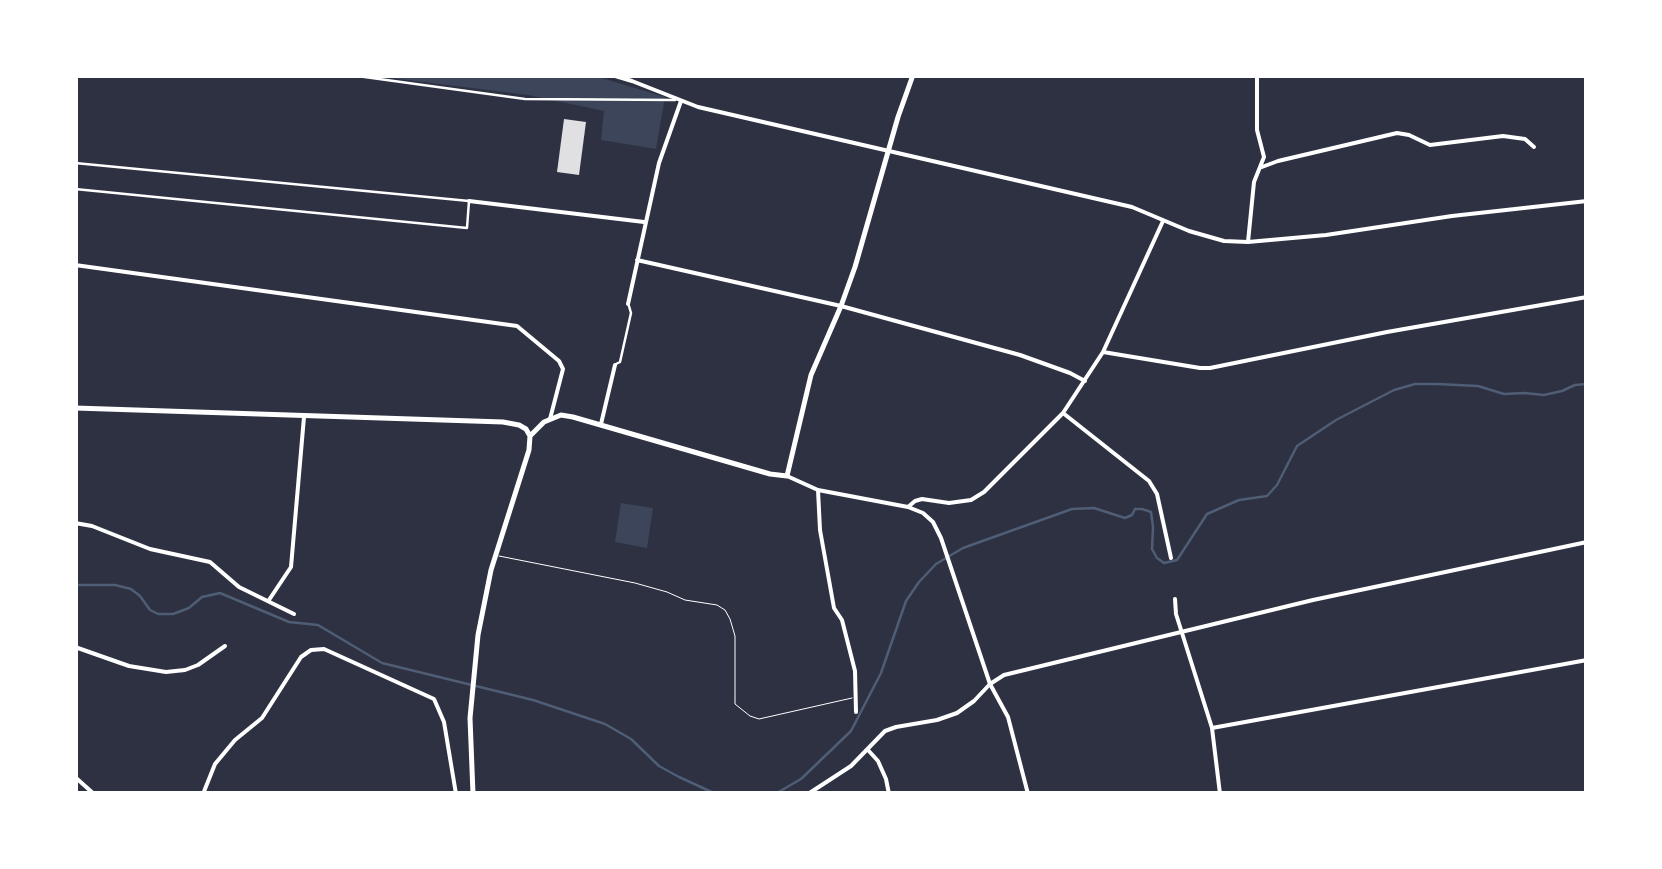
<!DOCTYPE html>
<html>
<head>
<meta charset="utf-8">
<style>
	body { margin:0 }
	#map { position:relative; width:1662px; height:869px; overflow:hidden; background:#2d3142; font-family:"Sofia Sans Condensed",sans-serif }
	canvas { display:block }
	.frame { position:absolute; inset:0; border:78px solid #fff; pointer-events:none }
</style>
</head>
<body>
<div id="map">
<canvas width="1662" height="869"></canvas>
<div class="frame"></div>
</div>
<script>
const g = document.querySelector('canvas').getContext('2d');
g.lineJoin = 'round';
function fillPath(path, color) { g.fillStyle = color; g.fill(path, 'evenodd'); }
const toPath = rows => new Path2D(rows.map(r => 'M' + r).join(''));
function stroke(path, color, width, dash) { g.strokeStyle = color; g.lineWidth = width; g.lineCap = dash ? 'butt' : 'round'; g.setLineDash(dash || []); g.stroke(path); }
fillPath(toPath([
	[367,75,592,75,665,97,656,149,601,140,604,111,528,95],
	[621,503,653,508,647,548,615,542]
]), '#3c4559');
stroke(toPath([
	[75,585,115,585,131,589,140,596,150,610,158,614,173,614,189,608,202,597,220,593,289,622,318,625,382,663,533,700,605,724,631,739,659,766,679,777,716,794],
	[775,794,801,779,851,731,881,673,906,601,919,582,936,564,963,548,1072,509,1094,508,1125,518,1132,515,1135,509,1142,509,1151,512,1153,527,1152,549,1157,558,1164,563,1177,560,1207,514,1239,500,1267,496,1277,485,1297,446,1336,420,1394,390,1415,384,1437,384,1478,386,1504,394,1524,393,1544,395,1562,391,1575,385,1587,384]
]), '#4f5d75', 2.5);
fillPath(toPath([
	[564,119,586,122,579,175,557,172]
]), '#e0e0e3');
stroke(toPath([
	[499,556,635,583,667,592,685,600,717,605,725,610,730,619,735,636,735,704,750,716,759,719,852,698]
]), '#fff', 1);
stroke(toPath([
	[350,75,525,99,675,100],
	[75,163,469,201,467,228,75,189],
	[616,364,620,362,631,313,629,306]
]), '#fff', 2.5);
stroke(toPath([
	[347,75,348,75],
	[612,75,632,81,698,107,1132,207,1189,231,1224,241,1248,242,1326,235,1452,216,1587,201],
	[1262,167,1278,161,1397,133,1409,135,1430,145,1503,136,1525,139,1534,147],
	[469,201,644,222],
	[1248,242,1254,182,1264,157,1257,130,1257,75],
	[637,260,841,306,1020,355,1070,373,1085,381],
	[75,265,517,326,559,361,563,369,550,419],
	[628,304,659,163,681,101],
	[1103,352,1200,368,1210,368,1387,332,1587,297],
	[1063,413,1149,481,1157,494,1171,558],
	[601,424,615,365],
	[787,476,818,490,908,507,923,513,933,522,941,538,990,684,1008,717,1028,794],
	[818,490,820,530,834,608,842,620,855,671,856,712],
	[908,507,915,501,922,499,949,503,971,500,984,492,1063,413,1103,352,1163,221],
	[75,523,92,526,150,549,210,562,239,587,294,614],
	[1175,599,1176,614,1212,728,1220,794],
	[269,600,291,567,304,417],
	[75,647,129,666,166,672,185,670,198,665,225,646],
	[1212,728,1587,660],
	[868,750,878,761,886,779,889,794],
	[75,777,94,794],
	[203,794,215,764,235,740,262,718,301,657,311,650,324,649,434,699,444,722,456,794]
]), '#fff', 4);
stroke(toPath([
	[808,794,851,766,885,731,896,727,937,720,957,713,974,701,990,684,1004,675,1313,600,1587,542]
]), '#fff', 4);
stroke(toPath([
	[75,408,503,422,519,425,526,429,530,436],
	[530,436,544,422,561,415,573,417,770,474,787,476,811,375,841,306,855,267,898,117,913,75],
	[473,794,470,718,478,635,491,570,529,450,530,436]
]), '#fff', 5);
</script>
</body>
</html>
